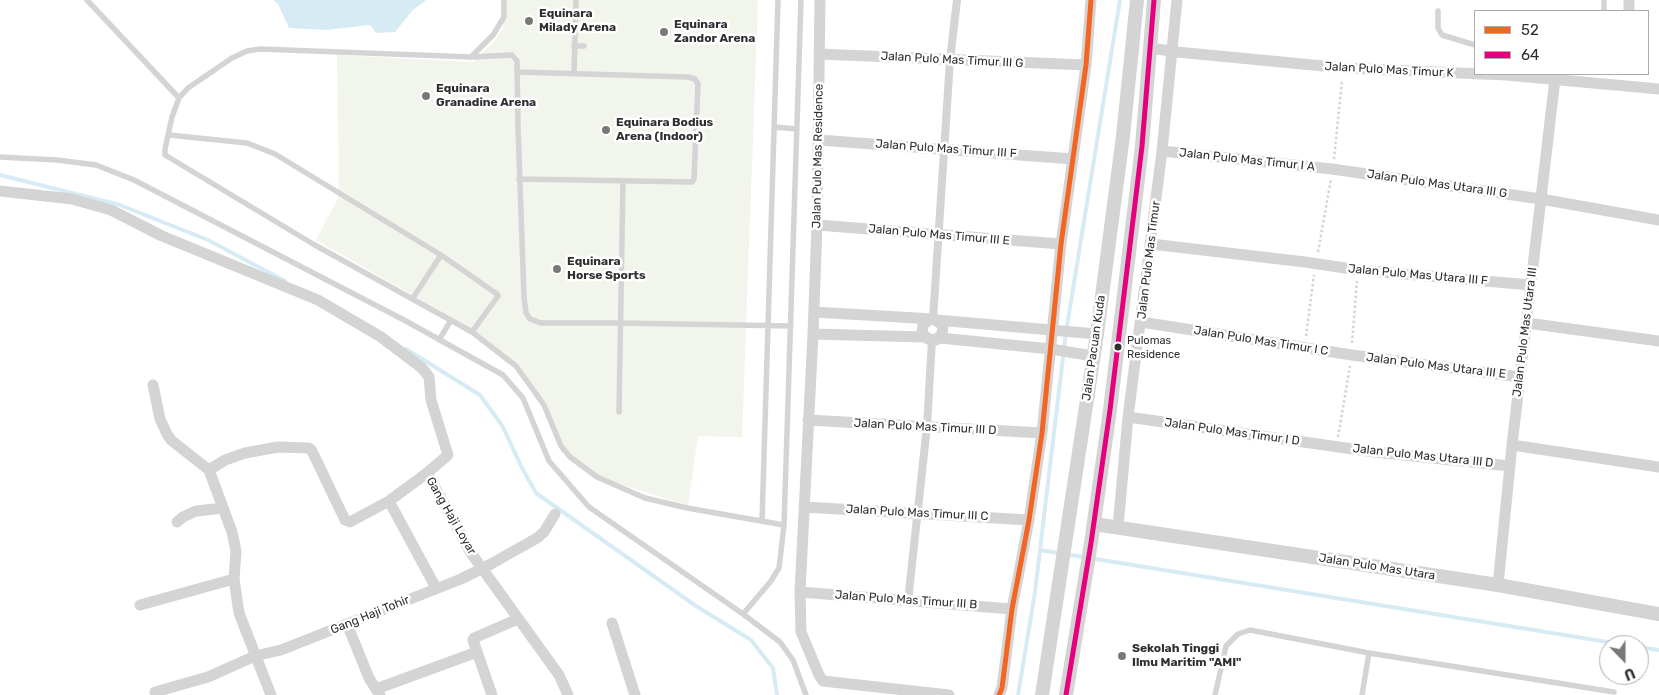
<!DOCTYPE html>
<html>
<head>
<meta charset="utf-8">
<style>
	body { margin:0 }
	#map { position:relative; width:1659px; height:695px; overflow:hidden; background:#fff; font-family:Rubik,sans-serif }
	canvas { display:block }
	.legend { position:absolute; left:1474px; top:10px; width:175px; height:65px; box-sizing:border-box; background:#fff; border:1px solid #acacac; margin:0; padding:6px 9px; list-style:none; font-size:15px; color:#2f2f2f }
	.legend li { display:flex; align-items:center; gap:10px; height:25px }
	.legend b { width:25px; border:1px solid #acacac }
	.north { position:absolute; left:1599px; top:635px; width:50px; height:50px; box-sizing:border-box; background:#fff; border:1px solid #acacac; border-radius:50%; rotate:158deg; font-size:14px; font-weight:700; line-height:20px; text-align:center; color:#2f2f2f }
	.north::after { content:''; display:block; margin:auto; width:18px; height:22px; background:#787878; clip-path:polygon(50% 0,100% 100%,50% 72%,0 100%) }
</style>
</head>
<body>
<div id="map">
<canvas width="1659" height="695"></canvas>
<ul class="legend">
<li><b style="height:6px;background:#f26522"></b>52</li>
<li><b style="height:6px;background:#e5007d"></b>64</li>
</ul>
<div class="north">U</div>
</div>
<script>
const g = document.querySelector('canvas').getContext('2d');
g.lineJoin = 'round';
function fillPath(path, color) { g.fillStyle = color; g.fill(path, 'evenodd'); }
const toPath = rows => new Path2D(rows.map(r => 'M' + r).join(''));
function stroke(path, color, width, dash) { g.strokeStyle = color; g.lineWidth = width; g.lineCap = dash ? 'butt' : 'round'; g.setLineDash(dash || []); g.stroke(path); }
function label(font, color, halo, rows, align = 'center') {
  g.font = font + ' Rubik,sans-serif'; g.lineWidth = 5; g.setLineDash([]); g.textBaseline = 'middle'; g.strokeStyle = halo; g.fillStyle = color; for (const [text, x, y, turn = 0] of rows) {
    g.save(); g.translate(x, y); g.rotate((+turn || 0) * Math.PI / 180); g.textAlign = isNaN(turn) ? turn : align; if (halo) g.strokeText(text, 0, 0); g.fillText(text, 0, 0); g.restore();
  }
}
fillPath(toPath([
	[504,0,758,0,742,437,698,436,688,506,599,477,573,457,563,446,547,405,518,366,416,297,316,240,339,196,337,55,473,62,495,41,503,29]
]), '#f1f5eb');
fillPath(toPath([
	[273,0,426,0,412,11,395,32,376,33,370,25,326,30,289,28,278,4]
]), '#d7ebf4');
stroke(toPath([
	[0,175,120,205,208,240,285,281],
	[406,349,480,395,503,427,522,468,536,493,696,606,751,640,773,668,777,695],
	[1040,550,1626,645],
	[1639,647,1659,650],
	[1018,695,1035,592,1066,332,1120,0]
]), '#d7ebf4', 4);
stroke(toPath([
	[1334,159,1342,80],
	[1318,252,1331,179],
	[1306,336,1314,275],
	[1352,343,1357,281],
	[1338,437,1350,366]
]), '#d4d4d4', 2.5, [2.5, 2.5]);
stroke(toPath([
	[87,0,179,98],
	[1438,11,1438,28,1442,35,1475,45],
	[1604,11,1604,0],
	[574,46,584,46],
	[471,57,493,35,504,17,504,0],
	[517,72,688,77,695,79,698,84,694,179,692,182,519,179],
	[574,74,576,0],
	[774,127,797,129],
	[169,135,247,143,275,154,441,255,497,294,498,296,472,332],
	[0,157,57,160,96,165,134,180,404,320,503,375,523,398,549,461,589,507,743,614,780,642,793,660,806,695],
	[413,298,441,255],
	[439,340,451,320],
	[619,412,623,181],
	[762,521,778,0],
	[784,525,687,508,645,498,597,477,570,457,561,446,544,405,516,366,472,332,313,244,165,155,165,149,172,117,179,98,188,88,232,58,247,51,260,49,471,57,512,55,517,61,518,127,524,297,526,313,530,319,541,323,620,323,791,326],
	[743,614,771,581,779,568,784,525,801,0],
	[1215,695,1226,646,1238,634,1250,630,1369,653,1614,692],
	[1362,695,1369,653]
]), '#d4d4d4', 5.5);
stroke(toPath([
	[933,319,950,60,957,0],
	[908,601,927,426,932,340]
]), '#d4d4d4', 8);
stroke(toPath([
	[820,0,817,225,813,334,800,592,801,632,819,675,823,681,949,695],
	[1629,11,1629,0],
	[1150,48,1177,52,1344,68,1506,75,1659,89],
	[819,54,1086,65],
	[819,140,1073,159],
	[1162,151,1332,169,1541,199,1659,220],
	[0,191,72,199,111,210,162,236,318,300,381,337,422,368,429,377,431,400,448,455,427,473],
	[817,225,1061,244],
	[1151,244,1305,262,1358,270,1531,285],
	[814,312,933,319,940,323,943,326,942,334,936,340,928,339,922,333,923,325,929,320],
	[937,320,1097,334],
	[1141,322,1352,355,1520,377],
	[1527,323,1659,341],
	[813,334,924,337],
	[940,338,1051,349,1093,356],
	[153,385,160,419,167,434,171,440,209,470,232,532,236,551,234,579,239,613,271,695],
	[1128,417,1374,452,1510,466],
	[808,420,1042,433],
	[1512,445,1659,467],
	[209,470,225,460,245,453,278,447,309,448,312,451,345,520,350,522,389,501,427,473,471,553,559,675,568,695],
	[389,501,436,588],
	[804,507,1029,520],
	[177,522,183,517,196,511,223,508],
	[1118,527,1128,417,1162,151,1177,0],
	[1498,585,1512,445,1555,79],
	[800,592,1012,609],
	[140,605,234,579],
	[612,623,635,695],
	[347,624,369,678,376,689],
	[155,692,208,677,255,656,281,650,461,579,491,564,537,538,544,532,555,514],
	[380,695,376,689,477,652],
	[492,695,473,640,474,638,518,619],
	[999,695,1002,688,1012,609,1029,520,1042,433,1061,244,1086,65,1091,0]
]), '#d4d4d4', 11);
stroke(toPath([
	[1094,524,1498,585,1659,614],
	[1042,695,1097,334,1123,136,1137,0],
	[1066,695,1091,543,1110,410,1142,146,1154,0]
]), '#d4d4d4', 14);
stroke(toPath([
	[999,695,1002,688,1012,609,1029,520,1042,433,1061,244,1086,65,1091,0]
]), '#f26522', 5);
stroke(toPath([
	[1066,695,1091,543,1110,410,1142,146,1154,0]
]), '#e5007d', 5);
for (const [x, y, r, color] of [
	[529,21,5,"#787878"],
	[664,32,5,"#787878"],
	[426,96,5,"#787878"],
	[606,130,5,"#787878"],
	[557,269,5,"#787878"],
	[1118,347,4.5,"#2f2f2f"],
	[1122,656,5,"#787878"]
]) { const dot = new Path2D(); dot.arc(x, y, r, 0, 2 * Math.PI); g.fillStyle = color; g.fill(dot); stroke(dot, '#fff', 2); }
label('11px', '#2f2f2f', '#fff', [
	["Pulomas",1127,341],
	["Residence",1127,355]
], 'left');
label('bold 12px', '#2f2f2f', '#fff', [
	["Equinara",539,14],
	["Milady Arena",539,28],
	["Equinara",674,25],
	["Zandor Arena",674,39],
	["Equinara",436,89],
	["Granadine Arena",436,103],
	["Equinara Bodius",616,123],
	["Arena (Indoor)",616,137],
	["Equinara",567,262],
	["Horse Sports",567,276],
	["Sekolah Tinggi",1132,649],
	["Ilmu Maritim \"AMI\"",1132,663]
], 'left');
label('12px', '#2f2f2f', '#fff', [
	["Jalan Pulo Mas Timur III G",952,60,3],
	["Jalan Pulo Mas Timur K",1389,70,3],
	["Jalan Pulo Mas Timur III F",946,149,4],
	["Jalan Pulo Mas Residence",818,156,-89],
	["Jalan Pulo Mas Timur I A",1247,160,6],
	["Jalan Pulo Mas Utara III G",1437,184,8],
	["Jalan Pulo Mas Timur III E",939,235,5],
	["Jalan Pulo Mas Timur",1149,260,-83],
	["Jalan Pulo Mas Utara III F",1418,275,5],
	["Jalan Pulo Mas Utara III",1525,332,-83],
	["Jalan Pulo Mas Timur I C",1261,341,9],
	["Jalan Pacuan Kuda",1094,348,-82],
	["Jalan Pulo Mas Utara III E",1436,366,7],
	["Jalan Pulo Mas Timur III D",925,427,3],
	["Jalan Pulo Mas Timur I D",1232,432,8],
	["Jalan Pulo Mas Utara III D",1423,456,6],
	["Jalan Pulo Mas Timur III C",917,513,3],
	["Gang Haji Loyar",451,516,60],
	["Jalan Pulo Mas Utara",1377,567,9],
	["Jalan Pulo Mas Timur III B",906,600,4],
	["Gang Haji Tohir",370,615,-22]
]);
</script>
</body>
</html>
